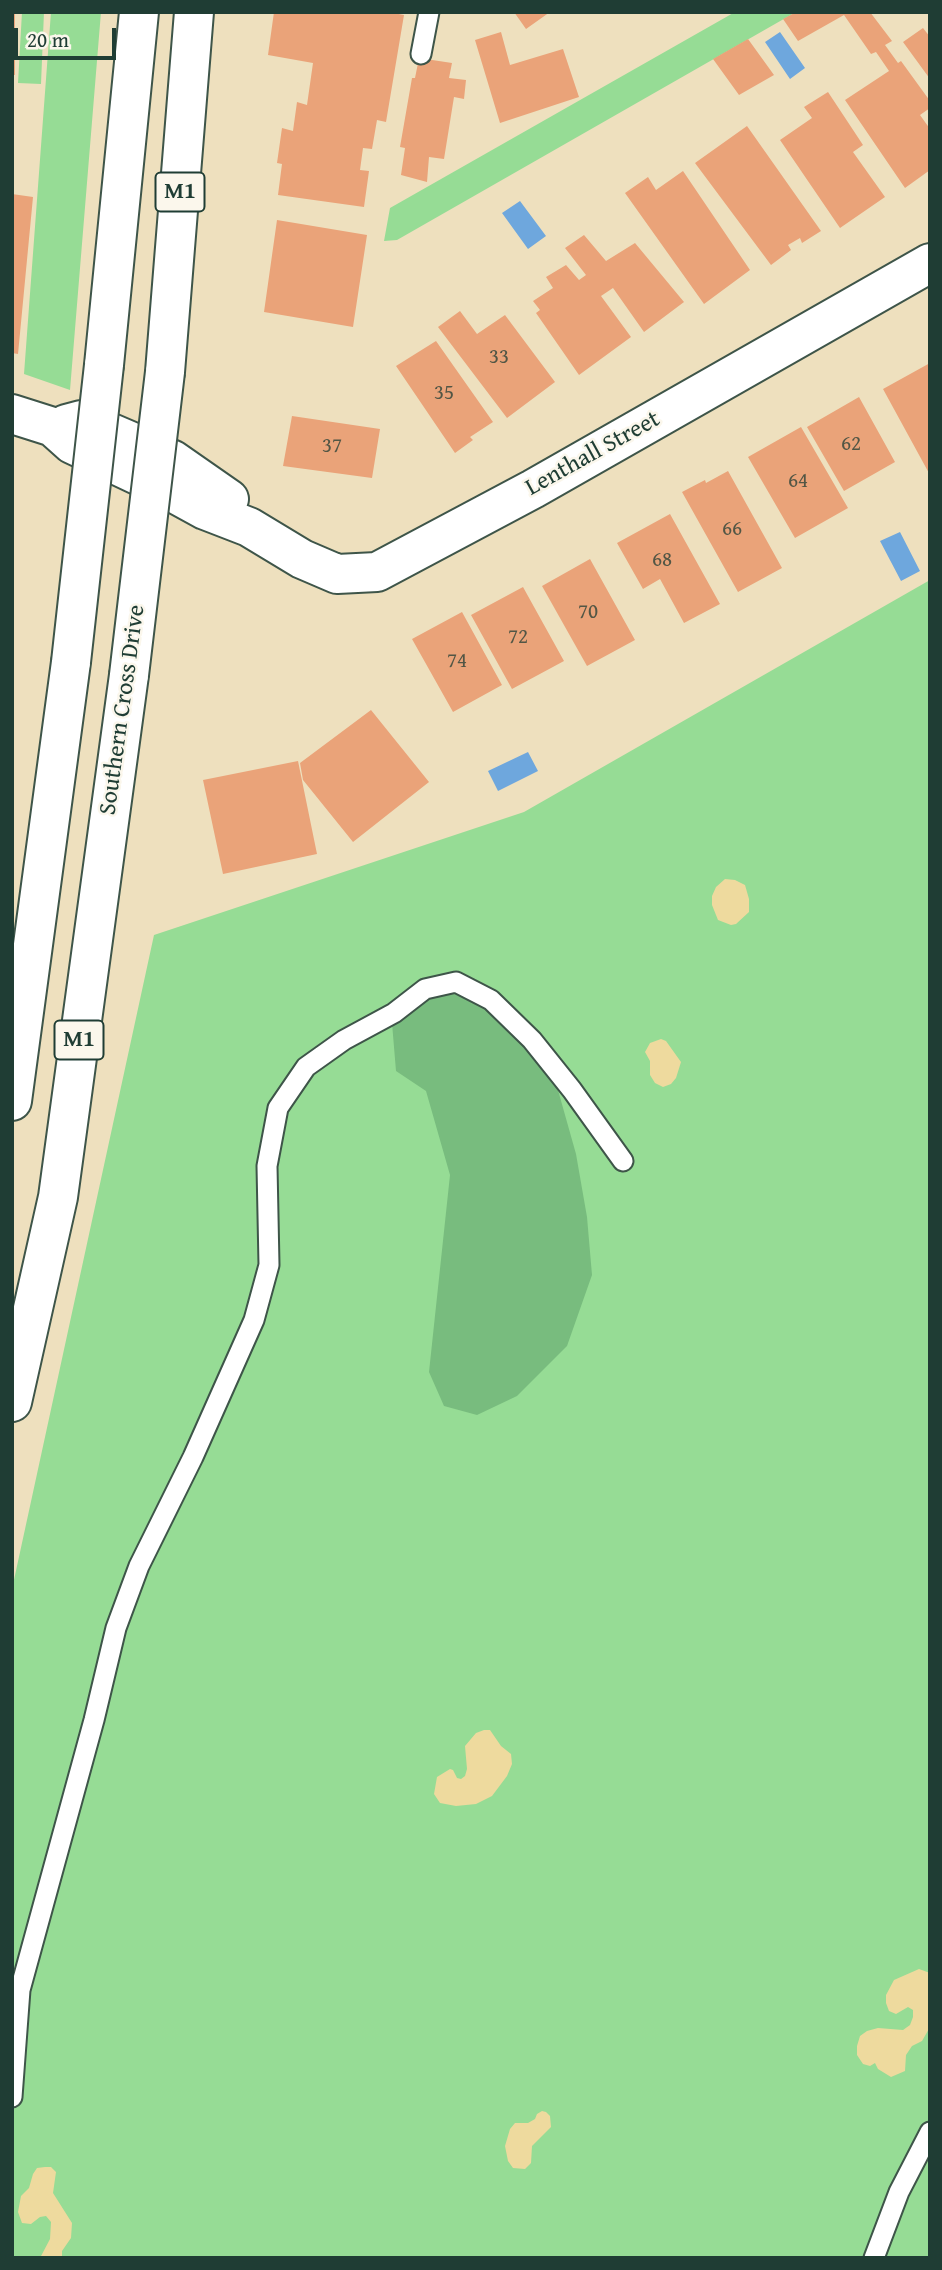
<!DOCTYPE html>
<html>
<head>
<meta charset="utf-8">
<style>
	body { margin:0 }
	#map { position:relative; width:942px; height:2270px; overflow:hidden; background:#eee0be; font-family:"Gentium Book Plus",serif }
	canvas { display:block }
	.frame { position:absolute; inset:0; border:14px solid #1f3d34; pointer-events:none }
	.scale { position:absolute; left:14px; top:28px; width:102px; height:32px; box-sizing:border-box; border:4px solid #1f3d34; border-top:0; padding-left:9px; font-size:21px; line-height:24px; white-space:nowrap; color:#1f3d34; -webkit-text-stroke:5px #fbf7ec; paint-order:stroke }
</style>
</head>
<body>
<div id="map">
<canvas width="942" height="2270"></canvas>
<div class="frame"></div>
<div class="scale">20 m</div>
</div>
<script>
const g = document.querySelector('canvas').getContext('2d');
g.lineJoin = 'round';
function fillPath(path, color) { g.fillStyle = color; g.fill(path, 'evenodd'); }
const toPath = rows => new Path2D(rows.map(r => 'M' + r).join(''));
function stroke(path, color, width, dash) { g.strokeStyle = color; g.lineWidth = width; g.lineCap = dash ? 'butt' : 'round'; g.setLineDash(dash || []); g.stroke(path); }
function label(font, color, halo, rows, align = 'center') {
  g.font = font + ' "Gentium Book Plus",serif'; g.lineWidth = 5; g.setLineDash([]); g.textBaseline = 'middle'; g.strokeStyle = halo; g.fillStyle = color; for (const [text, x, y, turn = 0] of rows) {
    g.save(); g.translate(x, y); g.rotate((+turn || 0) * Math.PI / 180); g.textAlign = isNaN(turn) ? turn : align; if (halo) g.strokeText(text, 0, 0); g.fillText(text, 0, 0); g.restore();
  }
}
fillPath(toPath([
	[22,12,44,12,41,84,18,83],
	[51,12,101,12,70,390,24,374],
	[735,12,796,12,397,240,384,241,390,208],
	[930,580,930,2258,12,2258,12,1589,154,935,524,812]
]), '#96dc95');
fillPath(toPath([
	[456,982,495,1004,556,1083,576,1154,587,1217,592,1275,567,1346,517,1396,477,1415,444,1406,429,1372,450,1175,426,1091,396,1071,392,1023,425,989]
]), '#78bc7e');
fillPath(toPath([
	[725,879,735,880,745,885,749,899,749,912,736,924,731,925,718,920,712,905,712,896,716,887],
	[661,1039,666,1041,681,1062,676,1078,671,1084,663,1087,655,1083,650,1075,650,1061,645,1052,650,1043],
	[484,1730,490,1730,501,1746,511,1754,512,1764,507,1776,492,1796,476,1804,456,1806,440,1803,434,1794,437,1777,450,1769,453,1770,457,1778,461,1779,465,1776,467,1769,465,1746,476,1733],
	[919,1969,930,1973,930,2027,922,2041,912,2046,906,2055,905,2071,891,2077,878,2069,875,2063,870,2066,863,2064,857,2055,857,2046,860,2036,867,2031,878,2028,903,2030,910,2025,913,2017,913,2010,908,2007,896,2014,889,2011,886,2003,886,1995,894,1980],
	[542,2111,546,2112,550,2116,551,2127,532,2146,531,2163,525,2169,513,2168,508,2161,505,2146,510,2129,515,2123,528,2123,535,2119,537,2114],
	[45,2167,51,2167,56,2172,53,2193,72,2223,71,2238,62,2251,62,2258,40,2258,50,2239,51,2222,46,2216,40,2217,31,2224,22,2223,18,2212,21,2196,29,2188,33,2174,37,2168]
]), '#eeda9e');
fillPath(toPath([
	[780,32,805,68,790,79,765,42],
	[520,201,546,236,528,249,502,213],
	[900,532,920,571,901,581,880,541],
	[528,752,538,771,498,791,488,771]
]), '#6ea7dd');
fillPath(toPath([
	[12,12,15,12,15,75,12,75],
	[274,12,388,12,404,15,386,122,377,120,372,149,363,148,360,170,369,171,364,207,278,195,282,164,277,163,282,128,293,131,297,102,307,105,313,63,268,55],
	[514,12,550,12,526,29],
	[796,12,870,12,892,41,885,45,898,63,901,61,930,101,930,108,920,115,930,129,930,170,905,188,845,100,889,71,876,52,871,54,844,15,798,41,783,19],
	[923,28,930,37,930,79,903,42],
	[501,32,510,65,563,49,579,97,500,123,475,40],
	[748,39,774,75,739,95,713,59],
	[419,58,452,63,449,78,466,80,464,99,454,97,444,159,429,157,427,182,401,175,405,148,400,147,412,78,415,78],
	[828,92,863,145,853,152,885,197,840,228,780,140,812,118,804,107],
	[747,126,821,231,802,243,800,238,788,245,791,250,771,265,695,163],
	[683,171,750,270,704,304,625,193,648,177,656,190],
	[12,194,33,197,18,354,12,353],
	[277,220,367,235,353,327,264,312],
	[584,235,606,261,635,243,684,302,644,332,613,288,601,296,631,337,579,375,536,313,540,310,533,301,553,288,546,277,566,265,579,280,586,275,565,248],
	[460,311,477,334,505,315,555,382,507,418,438,327],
	[436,341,493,422,470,437,473,440,455,453,396,366],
	[930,363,930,475,883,389],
	[859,397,895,462,844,491,807,427],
	[292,416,380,429,372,478,283,466],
	[801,427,848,508,795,538,748,457],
	[728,471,782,568,738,592,682,492,705,480,706,483],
	[670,514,720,604,684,623,660,579,643,589,617,543],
	[590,559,635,640,587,666,542,586],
	[523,587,564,661,512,689,471,615],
	[462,612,502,685,453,712,412,639],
	[371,710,429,782,353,842,303,780,300,763],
	[298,761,317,854,223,874,203,780]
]), '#eaa379');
const lane = toPath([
	[421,54,429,12],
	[12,2097,20,1990,94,1720,116,1628,139,1566,193,1457,254,1320,269,1265,267,1166,278,1108,306,1067,344,1040,394,1013,425,989,456,982,491,1000,532,1040,572,1090,623,1161],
	[874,2258,899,2192,930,2132]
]);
const secondary = toPath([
	[12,414,53,427,72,444,163,487,205,510,249,527,302,559,337,574,377,572,533,489,930,263],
	[66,424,81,420,144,447,173,460,229,499]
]);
const highway = toPath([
	[104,365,139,12],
	[165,372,194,12],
	[12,1101,71,662],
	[12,1402,58,1197,129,675]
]);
stroke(lane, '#3e5549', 23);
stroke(secondary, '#3e5549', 42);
stroke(highway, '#3e5549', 42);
stroke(lane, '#fff', 19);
stroke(secondary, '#fff', 38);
stroke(highway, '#fff', 38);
const highwayBridge = toPath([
	[71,662,104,365],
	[129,675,165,372]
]);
stroke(highwayBridge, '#3e5549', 42, []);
stroke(highwayBridge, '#fff', 38);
label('21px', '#525645', null, [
	["33",499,358],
	["35",444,394],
	["62",851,445],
	["37",332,447],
	["64",798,482],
	["66",732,530],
	["68",662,561],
	["70",588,613],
	["72",518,638],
	["74",457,662]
]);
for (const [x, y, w] of [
	[180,192,49],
	[79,1040,49]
]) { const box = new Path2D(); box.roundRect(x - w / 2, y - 19.5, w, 39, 5); g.fillStyle = '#fbf7ec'; g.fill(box); stroke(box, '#1f3d34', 2); }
label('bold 23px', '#1f3d34', null, [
	["M1",180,192],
	["M1",79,1040]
]);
label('24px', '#1f3d34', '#fbf7ec', [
	["Lenthall Street",593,454,-29],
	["Southern Cross Drive",123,710,-82]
]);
</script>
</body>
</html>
